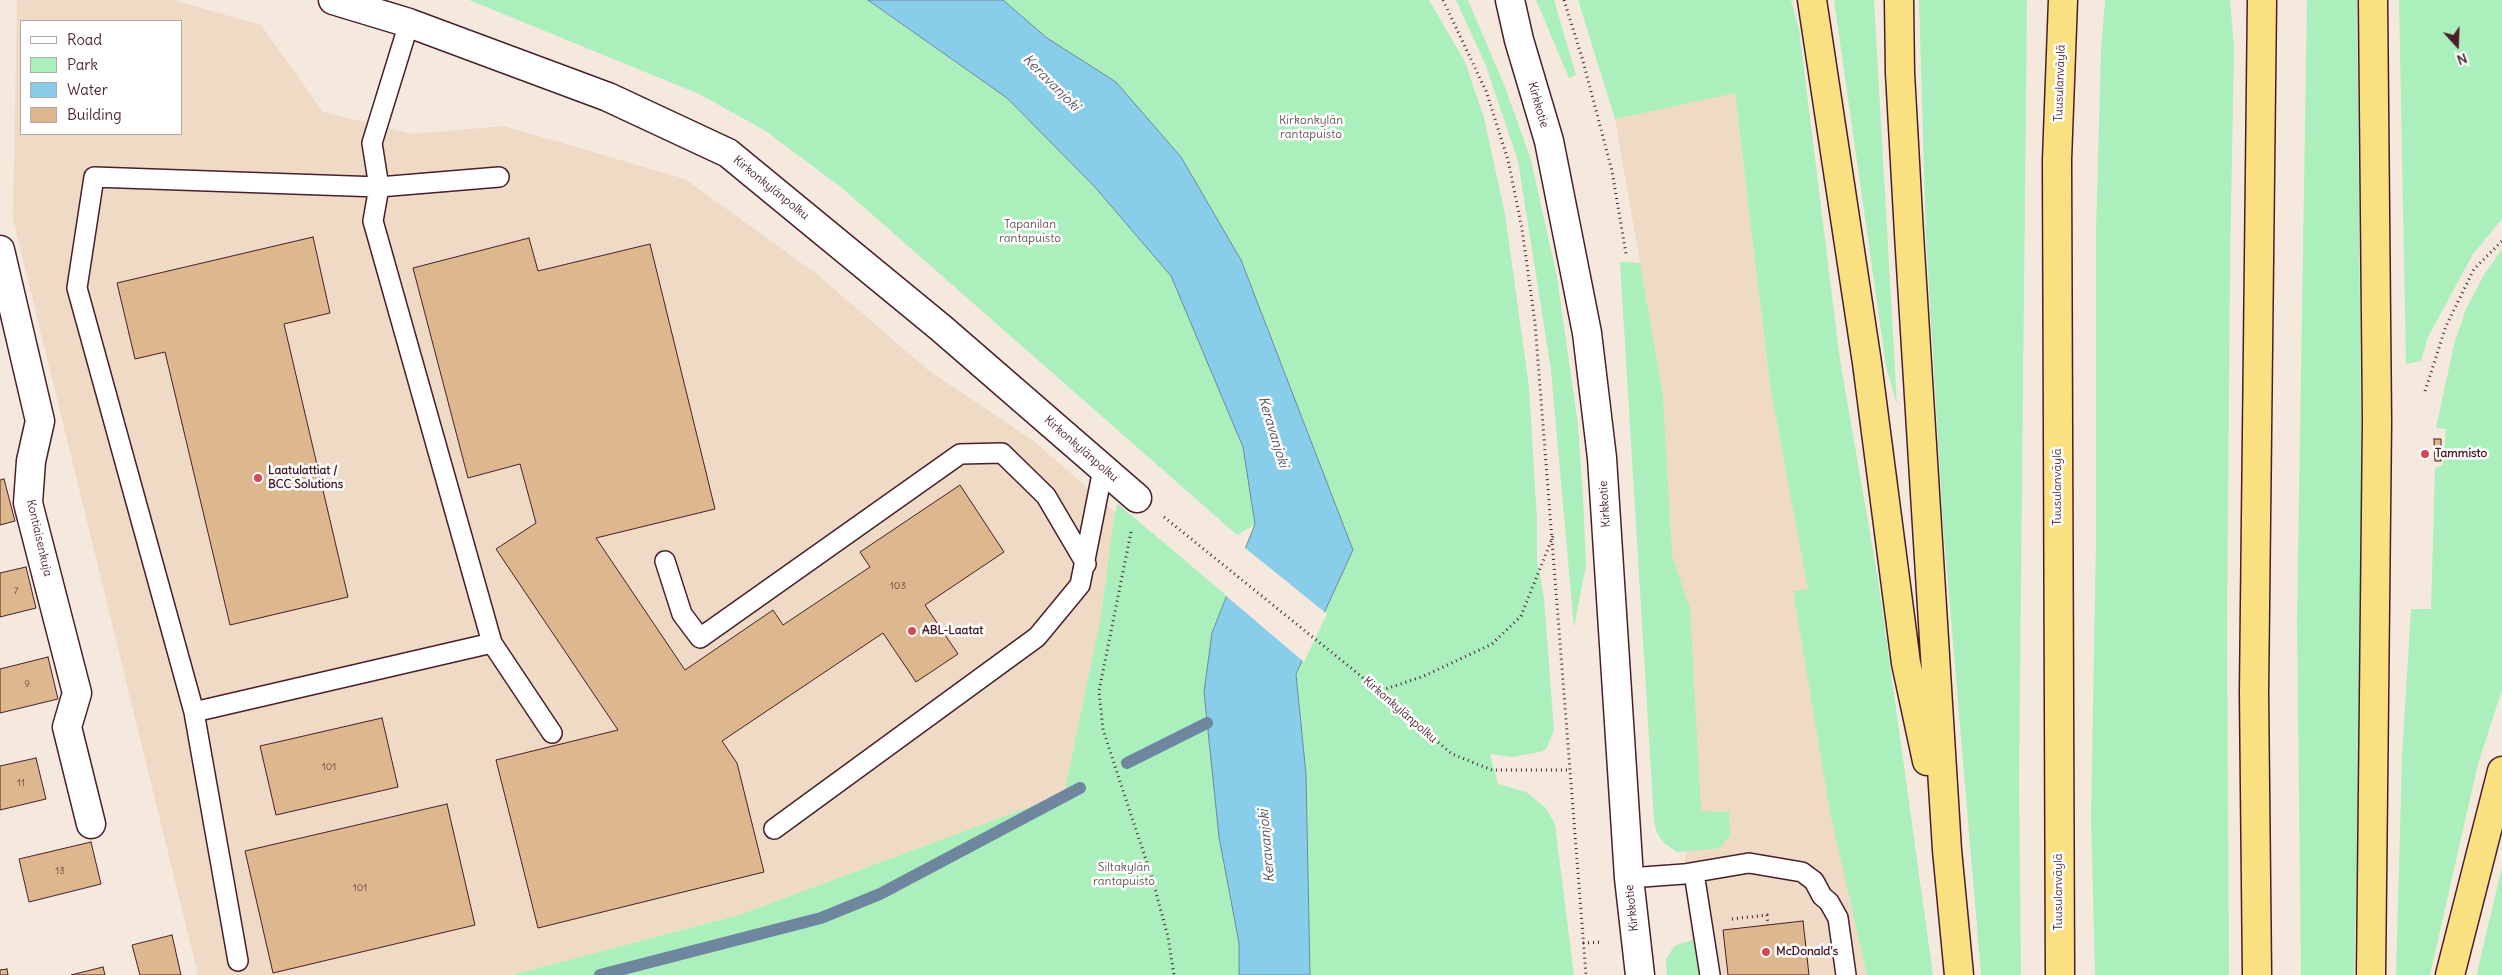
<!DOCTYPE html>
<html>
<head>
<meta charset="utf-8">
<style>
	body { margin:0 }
	#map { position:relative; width:2502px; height:975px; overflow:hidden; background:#f5e9dd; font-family:Delius,sans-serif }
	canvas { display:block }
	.legend { position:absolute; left:20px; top:20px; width:162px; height:115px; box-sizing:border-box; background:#fff; border:1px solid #b7a5aa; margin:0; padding:6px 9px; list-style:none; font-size:15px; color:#4a1f2b }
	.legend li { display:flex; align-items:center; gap:10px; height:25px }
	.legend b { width:25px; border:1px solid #b7a5aa }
	.north { position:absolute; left:2432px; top:20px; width:50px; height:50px; -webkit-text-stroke:4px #fff; paint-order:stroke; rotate:160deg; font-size:14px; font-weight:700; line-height:20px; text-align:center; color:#4a1f2b }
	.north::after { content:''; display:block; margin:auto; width:18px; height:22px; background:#4a1f2b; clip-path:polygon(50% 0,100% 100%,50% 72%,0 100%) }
</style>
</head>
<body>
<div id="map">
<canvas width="2502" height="975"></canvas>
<ul class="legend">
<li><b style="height:6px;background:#fff"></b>Road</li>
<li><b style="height:14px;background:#abf0bc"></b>Park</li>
<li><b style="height:14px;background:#88cdea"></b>Water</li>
<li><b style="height:14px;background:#ddb78e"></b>Building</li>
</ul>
<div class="north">N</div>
</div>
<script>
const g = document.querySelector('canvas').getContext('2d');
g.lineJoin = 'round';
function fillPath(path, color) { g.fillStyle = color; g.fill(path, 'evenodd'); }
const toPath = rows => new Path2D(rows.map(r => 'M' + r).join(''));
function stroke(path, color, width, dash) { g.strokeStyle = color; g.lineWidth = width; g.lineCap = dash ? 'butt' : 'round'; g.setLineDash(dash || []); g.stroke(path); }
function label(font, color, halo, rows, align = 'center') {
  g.font = font + ' Delius,sans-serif'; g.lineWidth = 5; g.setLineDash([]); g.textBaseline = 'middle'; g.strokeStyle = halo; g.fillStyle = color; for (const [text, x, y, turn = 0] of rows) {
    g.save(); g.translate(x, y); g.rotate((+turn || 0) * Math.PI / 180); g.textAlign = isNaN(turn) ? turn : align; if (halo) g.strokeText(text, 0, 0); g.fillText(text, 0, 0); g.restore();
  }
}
fillPath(toPath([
	[17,0,172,0,261,25,323,112,412,134,504,126,685,179,818,275,929,371,1035,442,1115,512,1100,620,1064,794,739,915,512,975,198,975,13,219],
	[21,21,181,21,181,134,21,134],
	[1735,92,1770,386,1882,975,1695,975,1684,874,1686,846,1663,395,1615,119]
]), '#eedac5');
fillPath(toPath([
	[469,0,868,0,1007,98,1161,249,1249,446,1256,524,1237,535,842,188,764,130,699,94],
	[1003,0,1429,0,1465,62,1484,118,1505,214,1529,387,1537,520,1537,560,1544,598,1554,731,1546,749,1540,752,1512,757,1490,754,1498,784,1526,792,1546,808,1555,825,1574,975,1310,975,1306,774,1296,674,1353,550,1241,260,1181,157,1116,82,1047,38],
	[1456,0,1468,0,1505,87,1531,160,1557,277,1578,425,1583,497,1586,565,1574,628,1551,370,1518,161,1486,66],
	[1536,0,1554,0,1576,75,1569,78],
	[1578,0,1791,0,1799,29,1840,360,1878,579,1933,975,1867,975,1830,812,1793,591,1808,589,1770,386,1735,93,1615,119],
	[1834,0,1874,0,1897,405,1886,366],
	[1919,0,2027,0,2019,779,2021,975,1981,975,1943,524,1926,238],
	[2105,0,2230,0,2234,47,2230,265,2227,631,2229,975,2095,975,2091,818,2096,538,2096,232,2101,51],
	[2307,0,2357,0,2363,638,2354,975,2301,975,2297,621],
	[2399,0,2502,0,2502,219,2473,254,2428,337,2421,361,2406,364],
	[2502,249,2502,690,2478,764,2430,975,2396,975,2402,755,2411,609,2431,609,2435,468,2443,465,2446,429,2436,428,2454,344,2466,309,2485,273],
	[1620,262,1640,263,1663,395,1672,556,1690,608,1701,811,1729,812,1730,836,1719,848,1713,849,1677,852,1664,843,1657,833,1654,821],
	[1118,504,1227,596,1212,633,1205,693,1219,837,1239,943,1239,975,512,975,739,915,1064,794,1100,620,1115,512],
	[2502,867,2502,975,2477,975,2479,964],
	[1695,939,1703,975,1667,975,1666,960,1674,946]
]), '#abf0bc');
const water = toPath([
	[868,0,1003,0,1047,38,1116,82,1181,157,1241,260,1353,550,1296,674,1306,774,1310,975,1239,975,1239,943,1219,837,1204,692,1212,633,1255,524,1243,447,1171,276,1094,186,1007,98,868,0]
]);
fillPath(water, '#88cdea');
stroke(water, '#6f879e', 1);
fillPath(toPath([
	[1244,547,1327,614,1304,662,1225,595]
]), '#f5e9dd');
stroke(toPath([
	[1127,763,1207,723],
	[600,975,821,918,880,894,1080,788]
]), '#6f879e', 12);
const building = toPath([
	[313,237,330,313,284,324,348,597,230,625,165,352,135,359,117,283,313,237],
	[529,238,538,271,650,244,715,509,596,538,685,670,773,610,783,625,870,567,860,552,960,485,1004,552,925,605,958,654,916,682,883,633,722,741,737,763,764,872,538,928,496,760,618,730,496,549,536,523,520,464,468,478,413,268,529,238],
	[2434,439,2441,439,2441,461,2435,461,2434,439],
	[4,479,15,521,0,525,0,480,4,479],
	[26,567,36,608,0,617,0,573,26,567],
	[48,657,58,699,0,713,0,669,48,657],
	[382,718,398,787,276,815,260,746,382,718],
	[36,758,46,799,0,810,0,766,36,758],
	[447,804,475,925,273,973,245,851,447,804],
	[91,842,101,884,29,902,19,859,91,842],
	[1803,921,1809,975,1728,975,1723,930,1803,921],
	[172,935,181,975,140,975,132,945,172,935],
	[103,967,105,975,71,975,103,967],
	[7,969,8,975,0,975,0,970,7,969]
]);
fillPath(building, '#ddb78e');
stroke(building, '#4a1f2b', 1);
const lane = toPath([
	[409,23,372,143,379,187,373,221,492,643,552,733],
	[665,561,682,614,700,638,960,454,1002,453,1046,496,1086,564],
	[194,712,492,643],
	[774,829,1037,637,1080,585,1103,469],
	[1694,873,1710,975],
	[1629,878,1684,874,1749,863,1802,872,1814,881,1822,896,1829,902,1838,918,1846,975],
	[238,961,194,712,77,288,94,177,379,187,499,177]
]);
const street = toPath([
	[333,0,409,23,608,97,728,153,941,328,1137,498],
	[0,250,40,421,31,461,28,503,77,693,67,727,91,824]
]);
const secondary = toPath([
	[1510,0,1519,40,1549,141,1587,333,1602,458,1629,878,1640,975]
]);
const highway = toPath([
	[1812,0,1867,363,1906,663,1927,761],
	[1899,0,1900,73,1909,234,1947,850,1959,975],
	[2060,975,2057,160,2063,0],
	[2257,975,2254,692,2262,0],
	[2371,975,2377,421,2373,0],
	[2450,975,2502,771]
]);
stroke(lane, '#4a1f2b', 22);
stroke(street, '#4a1f2b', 31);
stroke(secondary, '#4a1f2b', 31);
stroke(highway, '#4a1f2b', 31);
stroke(toPath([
	[1443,0,1486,91,1508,160,1522,229,1535,323,1586,975],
	[1564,0,1583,61,1612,171,1626,254],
	[2425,391,2446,326,2474,269,2502,241],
	[1164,517,1356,672,1452,754,1492,770,1571,770],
	[1131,532,1099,691,1103,730,1152,878,1168,937,1174,975],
	[1377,692,1424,676,1492,644,1521,616,1553,536],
	[1732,919,1767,915,1768,925],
	[1583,943,1601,942]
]), '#4a1f2b', 3, [1, 4]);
stroke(lane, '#fff', 19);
stroke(street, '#fff', 28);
stroke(secondary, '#fff', 28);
stroke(highway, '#f9e181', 28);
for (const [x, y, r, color] of [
	[2425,454,5,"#d1495b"],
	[258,478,5,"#d1495b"],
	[912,631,5,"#d1495b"],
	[1766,952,5,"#d1495b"]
]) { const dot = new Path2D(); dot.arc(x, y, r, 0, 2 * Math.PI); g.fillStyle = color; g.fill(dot); stroke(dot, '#fff', 2); }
label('10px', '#6f4544', null, [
	["103",898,586],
	["7",16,591],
	["9",27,684],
	["101",329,767],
	["11",21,783],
	["13",60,871],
	["101",360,888]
]);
label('12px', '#4a1f2b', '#fff', [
	["Tuusulanväylä",2060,83,-88],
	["Kirkkotie",1538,105,74],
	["Kirkonkylänpolku",771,188,39],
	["Kirkonkylänpolku",1081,449,41],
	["Tuusulanväylä",2058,487,-90],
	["Kirkkotie",1605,504,-94],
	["Kontiaisenkuja",39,538,77],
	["Kirkonkylänpolku",1400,710,41],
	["Tuusulanväylä",2059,892,-90],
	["Kirkkotie",1632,908,-96]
]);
label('12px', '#62534f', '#fff', [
	["Kirkonkylän",1311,121],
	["rantapuisto",1311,135],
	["Tapanilan",1030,225],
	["rantapuisto",1030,239],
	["Siltakylän",1124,868],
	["rantapuisto",1124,882]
]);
label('bold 12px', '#4a1f2b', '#fff', [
	["Tammisto",2435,454],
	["Laatulattiat /",268,471],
	["BCC Solutions",268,485],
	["ABL-Laatat",922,631],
	["McDonald's",1776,952]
], 'left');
label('italic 14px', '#5d5364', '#fff', [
	["Keravanjoki",1051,83,45],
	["Keravanjoki",1273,432,73],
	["Keravanjoki",1267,846,-95]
]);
</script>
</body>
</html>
